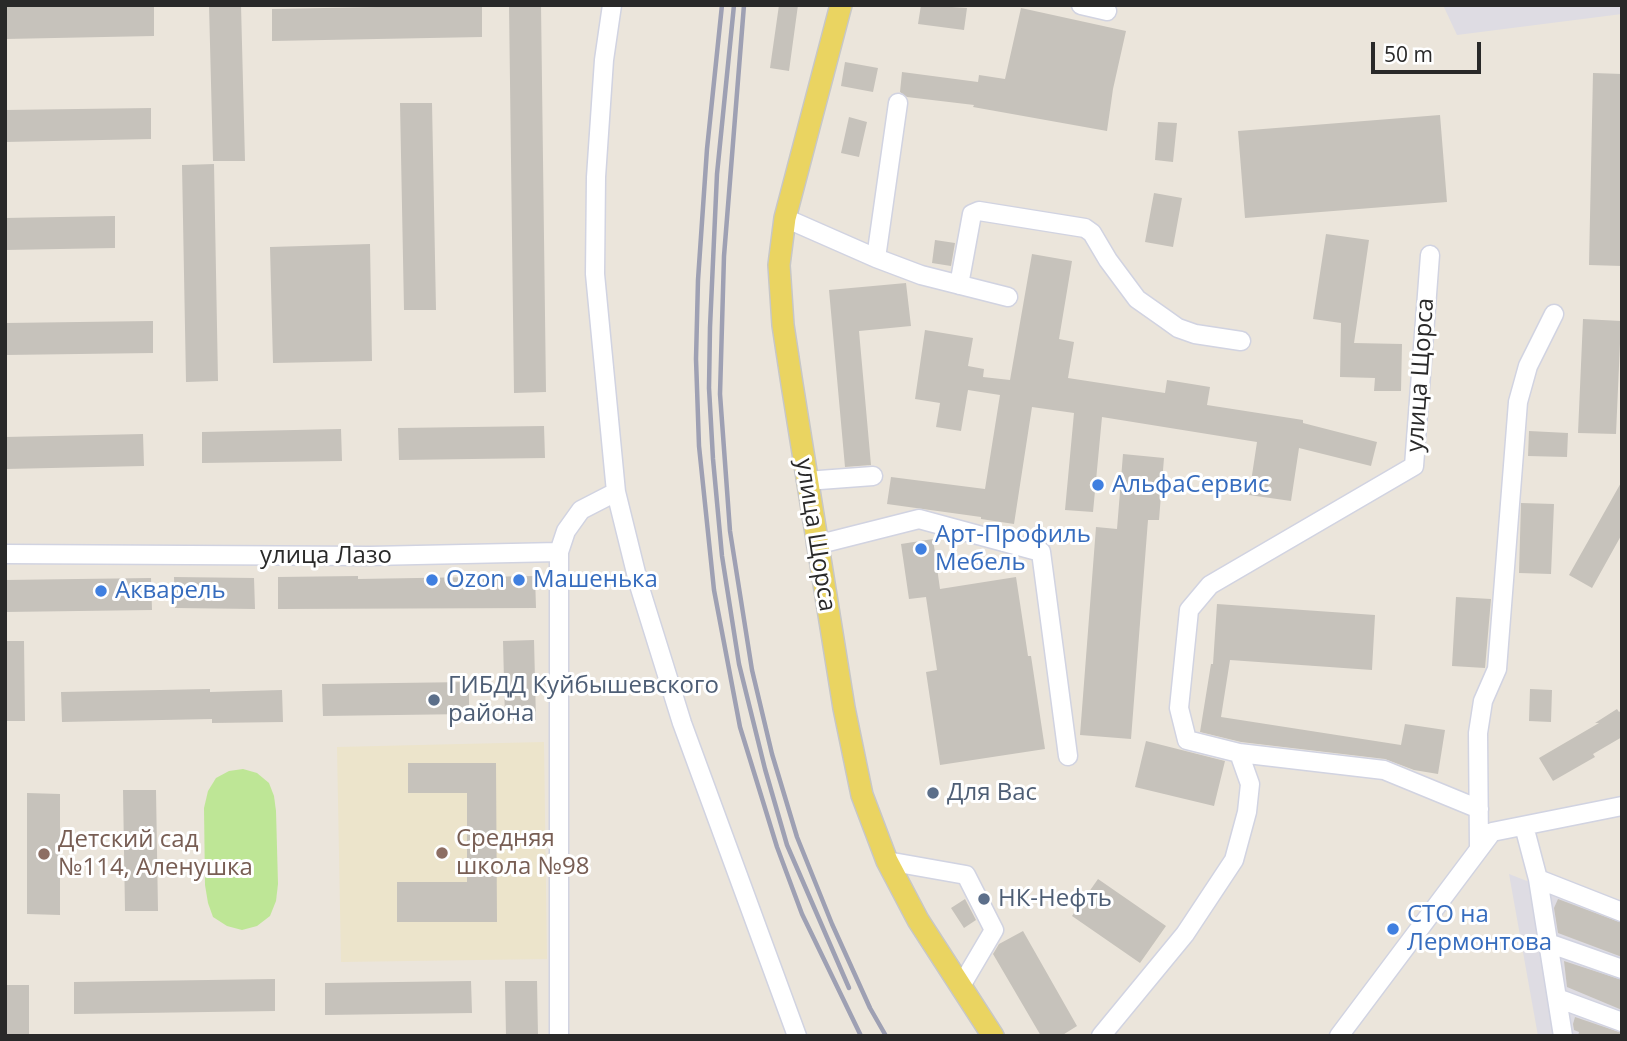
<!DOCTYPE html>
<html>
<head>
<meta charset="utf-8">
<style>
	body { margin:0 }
	#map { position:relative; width:1627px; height:1041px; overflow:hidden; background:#ebe5db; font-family:"Open Sans",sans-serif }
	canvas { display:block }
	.frame { position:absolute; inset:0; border:7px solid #292929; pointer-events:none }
	.scale { position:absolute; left:1371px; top:42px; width:110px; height:32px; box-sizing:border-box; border:4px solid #292929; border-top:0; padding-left:9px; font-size:21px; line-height:24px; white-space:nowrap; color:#292929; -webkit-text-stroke:5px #fff; paint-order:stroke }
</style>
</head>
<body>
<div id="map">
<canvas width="1627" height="1041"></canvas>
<div class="frame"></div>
<div class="scale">50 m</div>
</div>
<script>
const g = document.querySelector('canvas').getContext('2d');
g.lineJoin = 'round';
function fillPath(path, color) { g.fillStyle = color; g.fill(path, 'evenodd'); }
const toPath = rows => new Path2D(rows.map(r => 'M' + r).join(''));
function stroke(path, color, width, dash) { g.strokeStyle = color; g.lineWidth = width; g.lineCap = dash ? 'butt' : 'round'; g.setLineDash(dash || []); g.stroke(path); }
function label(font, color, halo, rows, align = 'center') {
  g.font = font + ' "Open Sans",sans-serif'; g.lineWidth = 6; g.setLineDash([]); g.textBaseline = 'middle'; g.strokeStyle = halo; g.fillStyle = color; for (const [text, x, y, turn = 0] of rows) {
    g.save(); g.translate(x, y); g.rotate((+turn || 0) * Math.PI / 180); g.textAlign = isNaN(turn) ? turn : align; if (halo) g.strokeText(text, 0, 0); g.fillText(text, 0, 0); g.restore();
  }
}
fillPath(toPath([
	[1443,5,1622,5,1622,14,1457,35],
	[1509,874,1622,918,1622,1036,1538,1036]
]), '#dedce3');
fillPath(toPath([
	[544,742,547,959,341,962,337,747]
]), '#ece4cb');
fillPath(toPath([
	[243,769,257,773,269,783,274,796,276,811,278,884,276,901,270,916,257,926,242,930,227,926,213,917,208,903,205,885,204,808,208,791,216,778,229,771]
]), '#bee696');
fillPath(toPath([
	[85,5,154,5,154,36,5,39,5,7],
	[209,5,241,5,245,161,213,161],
	[482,5,482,37,272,41,272,9],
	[509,5,541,5,546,392,514,393],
	[779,5,798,5,789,71,770,68],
	[921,5,967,8,964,30,918,24],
	[1021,8,1126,31,1113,89,1107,131,973,107,974,105,907,97,900,92,902,72,978,82,979,75,1005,79],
	[845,62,878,68,873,92,841,86],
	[1593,73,1622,74,1622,266,1589,265],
	[400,103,432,103,436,310,404,310],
	[151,108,151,139,5,142,5,110],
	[1440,115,1447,202,1245,218,1238,131],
	[849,117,867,122,859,157,841,153],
	[1158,122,1177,123,1173,162,1155,160],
	[214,164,218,381,186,382,182,165],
	[1154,193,1182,198,1173,247,1145,242],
	[115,216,115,248,5,250,5,218],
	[1326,234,1369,240,1354,343,1402,344,1401,391,1374,391,1375,378,1340,377,1341,323,1313,319],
	[935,240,955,243,951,266,932,263],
	[370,244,372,361,273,363,270,247],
	[1032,254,1072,261,1059,339,1074,342,1068,378,1165,393,1167,380,1210,387,1207,405,1303,420,1303,423,1377,442,1371,466,1299,448,1291,501,1249,495,1257,442,1102,417,1093,512,1065,510,1074,413,1032,407,1014,524,981,519,981,517,887,504,891,477,985,489,1000,395,968,390,961,431,936,427,940,403,915,399,925,330,973,338,968,366,984,369,983,377,1010,380],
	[906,283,911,326,859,331,871,465,845,467,829,290],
	[1583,319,1621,321,1616,434,1578,433],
	[153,321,153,353,5,355,5,323],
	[544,426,545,458,399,460,398,428],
	[341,429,342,461,202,463,202,432],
	[1529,431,1568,433,1567,457,1528,456],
	[143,434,144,466,5,469,5,437],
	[1123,454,1164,458,1159,520,1148,520,1131,739,1080,735,1096,527,1117,529],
	[1622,481,1622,534,1592,588,1569,575],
	[1521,503,1554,504,1551,574,1519,573],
	[933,539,940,589,1016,577,1028,656,1031,656,1045,749,940,765,926,672,937,670,926,597,909,599,901,544],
	[358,576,358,579,535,576,536,608,278,609,278,577],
	[174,577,254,578,255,609,175,608],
	[151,578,152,610,5,612,5,580],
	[1456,597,1491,599,1485,668,1452,666],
	[1217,604,1375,615,1372,670,1230,660,1221,717,1401,745,1405,724,1445,730,1438,774,1414,770,1385,759,1241,742,1200,732,1211,664,1213,664],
	[534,640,536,720,505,720,503,641],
	[5,641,24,641,25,721,5,721],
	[469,682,469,714,323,716,322,684],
	[210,689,210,692,282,690,283,722,212,723,212,719,62,722,61,692],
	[1530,689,1552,690,1551,722,1529,721],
	[1617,709,1619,712,1622,710,1622,737,1593,754,1595,757,1553,781,1539,758,1599,723,1595,723],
	[1146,741,1225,761,1214,806,1135,787],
	[408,763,496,763,497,922,397,922,397,882,467,882,467,793,408,793],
	[123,790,156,790,158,911,125,911],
	[27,793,60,794,60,915,27,914],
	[1098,879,1166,926,1140,963,1072,916],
	[965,899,976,920,964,928,951,908],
	[1558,899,1622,923,1622,957,1558,933,1554,908],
	[1023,931,1077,1026,1061,1036,1041,1036,993,954,999,944],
	[1564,961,1622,980,1622,1010,1567,987],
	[275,979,275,1011,74,1014,74,982],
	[471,981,472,1013,325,1015,325,983],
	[505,981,537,981,538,1036,506,1036],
	[5,985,29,985,29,1036,5,1036],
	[1575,1017,1622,1033,1622,1036,1578,1036,1579,1032,1574,1030,1573,1024]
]), '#c6c2bb');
const minor = toPath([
	[612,5,604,60,596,177,595,274,616,492,639,585,682,723,797,1036],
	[1081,5,1107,11],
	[785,218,876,258,898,103],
	[876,258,921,275,1008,297],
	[959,285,972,214,979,211,1085,228,1092,233,1108,260,1137,299,1164,318,1178,328,1195,334,1241,341],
	[806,481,873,476],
	[816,545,919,519,1041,552,1068,756],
	[5,554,370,556,559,552],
	[1239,753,1384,770,1479,809],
	[1524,826,1538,879,1563,1036],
	[1479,847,1478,733,1483,701,1497,669,1518,402,1528,366,1554,314],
	[887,861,966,875,994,930,961,986],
	[1538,879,1622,912],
	[1548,943,1622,969],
	[1557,998,1622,1022],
	[559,1036,559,552,566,531,581,510,616,492],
	[1101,1036,1185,934,1234,860,1247,812,1250,784,1239,753,1187,740,1179,708,1189,610,1210,585,1414,466,1430,255],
	[1339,1036,1492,832,1622,806]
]);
const major = toPath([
	[841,5,785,218,779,265,783,325,792,384,844,708,862,795,887,861,918,920,993,1036]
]);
stroke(minor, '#d1d3e1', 21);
stroke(major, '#c7c7c7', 24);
stroke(minor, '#fff', 18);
stroke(major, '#ead461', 21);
stroke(toPath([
	[722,5,707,149,698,280,696,359,699,446,714,590,740,727,777,847,802,914,861,1036],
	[734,5,717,174,710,327,709,388,713,459,722,556,739,664,765,769,787,845,849,988],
	[744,5,724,256,720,394,730,531,752,670,772,754,797,837,832,924,870,1008,886,1036]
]), '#9ea0b3', 4.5);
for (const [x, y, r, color] of [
	[1098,485,7,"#3f7fe0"],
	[921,549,7,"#3f7fe0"],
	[432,580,7,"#3f7fe0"],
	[519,580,7,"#3f7fe0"],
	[101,591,7,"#3f7fe0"],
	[434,700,7,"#5c6f8a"],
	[933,793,7,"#5c6f8a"],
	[442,853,7,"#8d6e63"],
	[44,854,7,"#8d6e63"],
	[984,899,7,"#5c6f8a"],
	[1393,929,7,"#3f7fe0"]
]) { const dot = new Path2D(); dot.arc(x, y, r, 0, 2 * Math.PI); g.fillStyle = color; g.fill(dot); stroke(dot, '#fff', 2.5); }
label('24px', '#292929', '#fff', [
	["улица Щорса",1421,375,-86],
	["улица Щорса",815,535,81],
	["улица Лазо",326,556]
]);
label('24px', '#366cbe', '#fff', [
	["АльфаСервис",1112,485],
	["Арт-Профиль",935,535],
	["Мебель",935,563],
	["Ozon",446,580],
	["Машенька",533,580],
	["Акварель",115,591],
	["СТО на",1407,915],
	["Лермонтова",1407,943]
], 'left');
label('24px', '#4e5e75', '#fff', [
	["ГИБДД Куйбышевского",448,686],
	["района",448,714],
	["Для Вас",947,793],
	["НК-Нефть",998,899]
], 'left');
label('24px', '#785e54', '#fff', [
	["Средняя",456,839],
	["школа №98",456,867],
	["Детский сад",58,840],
	["№114, Аленушка",58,868]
], 'left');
</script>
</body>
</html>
